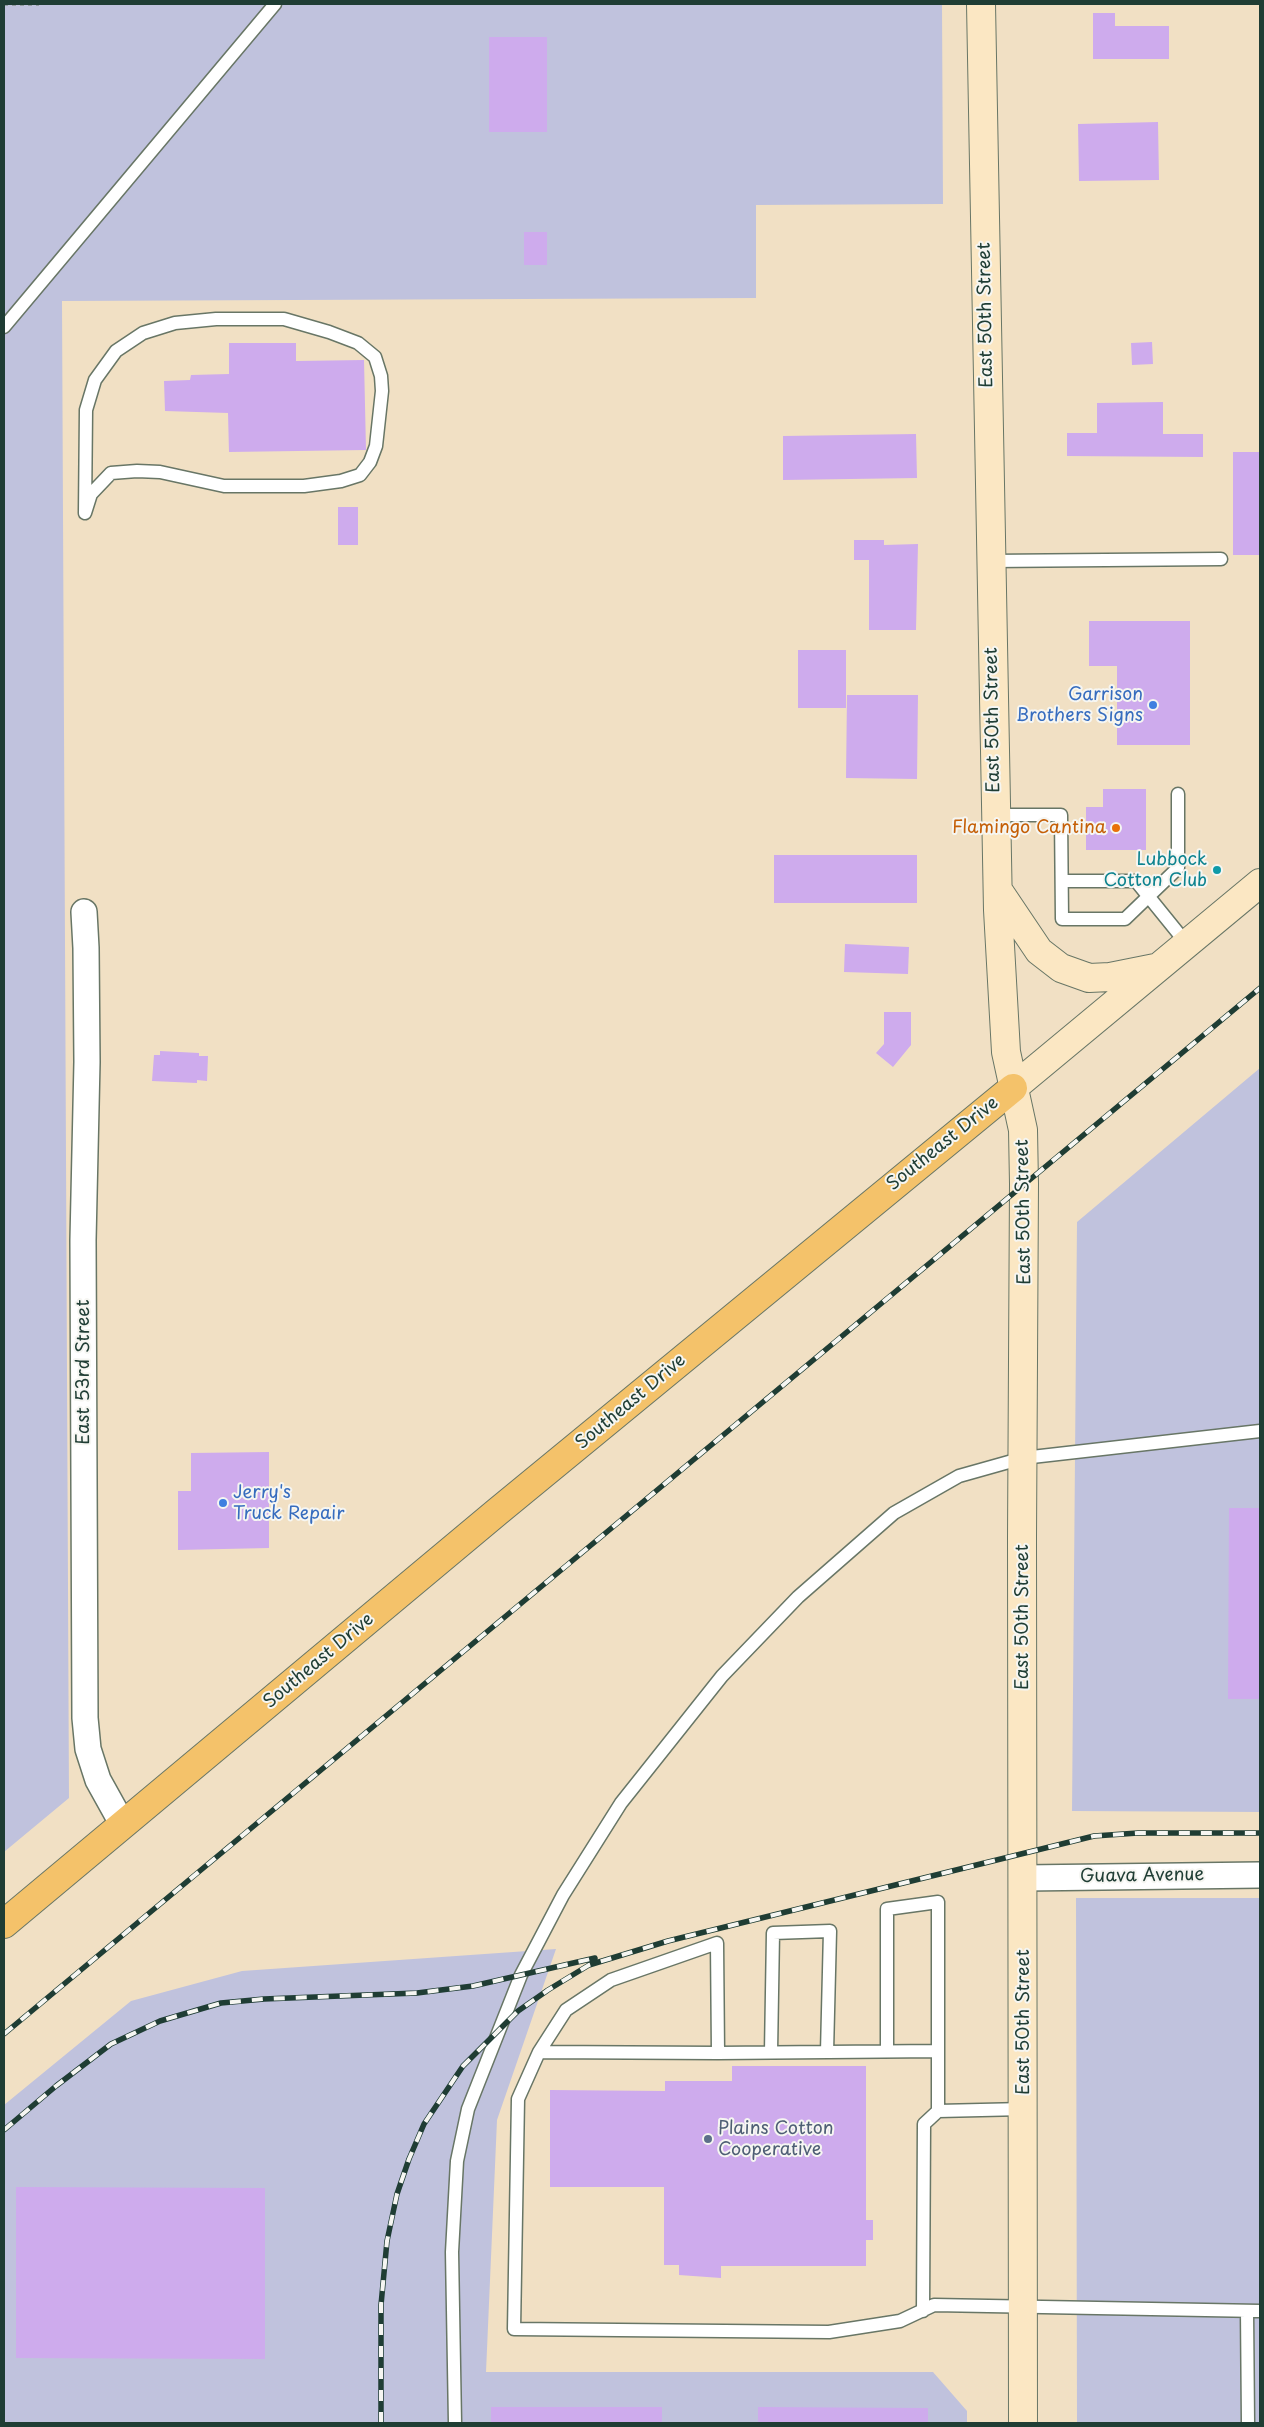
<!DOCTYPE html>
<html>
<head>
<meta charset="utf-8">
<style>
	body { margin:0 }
	#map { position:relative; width:1264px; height:2427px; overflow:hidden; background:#f1e0c4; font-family:"Playpen Sans",sans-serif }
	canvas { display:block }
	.frame { position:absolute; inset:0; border:5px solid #1f3d34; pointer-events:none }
</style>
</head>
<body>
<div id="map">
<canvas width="1264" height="2427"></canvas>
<div class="frame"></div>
</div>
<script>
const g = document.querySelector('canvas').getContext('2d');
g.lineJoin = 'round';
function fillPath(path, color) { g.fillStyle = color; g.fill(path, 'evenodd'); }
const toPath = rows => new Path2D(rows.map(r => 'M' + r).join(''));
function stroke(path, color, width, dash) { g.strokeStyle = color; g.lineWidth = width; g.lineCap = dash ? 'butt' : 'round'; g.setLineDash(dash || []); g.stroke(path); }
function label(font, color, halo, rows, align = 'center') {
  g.font = font + ' "Playpen Sans",sans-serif'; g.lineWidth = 4; g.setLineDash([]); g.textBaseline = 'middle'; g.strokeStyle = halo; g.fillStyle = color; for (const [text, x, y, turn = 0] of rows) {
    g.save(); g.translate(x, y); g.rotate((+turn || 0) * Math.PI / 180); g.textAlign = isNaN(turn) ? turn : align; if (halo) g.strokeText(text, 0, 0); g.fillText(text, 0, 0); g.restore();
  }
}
fillPath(toPath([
	[4,4,942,4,943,204,756,205,756,298,62,301,69,1798,4,1852],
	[1260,1068,1260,1812,1072,1811,1077,1222],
	[1076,1898,1260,1898,1260,2423,1077,2423],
	[556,1949,497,2120,486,2372,933,2372,967,2411,967,2423,4,2423,4,2105,131,2001,242,1971]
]), '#c0c2dd');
fillPath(toPath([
	[1093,13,1115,13,1115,26,1169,26,1169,59,1093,59],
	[489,37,547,37,547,132,489,132],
	[1158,122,1159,180,1079,181,1078,124],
	[524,232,547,232,547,265,524,265],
	[1152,342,1153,364,1132,365,1131,343],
	[229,343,296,343,296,361,364,360,366,450,229,452,228,413,165,411,164,381,190,380,191,375,229,374],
	[1163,402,1163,434,1203,434,1203,457,1067,456,1067,433,1097,433,1097,403],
	[916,434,917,478,783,480,783,436],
	[1233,452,1260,452,1260,555,1233,555],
	[338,507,358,507,358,545,338,545],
	[854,540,884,540,884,545,918,544,916,630,869,630,869,560,854,560],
	[1089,621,1190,621,1190,745,1117,745,1117,666,1089,666],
	[798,650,846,650,846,708,798,708],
	[847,695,918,695,917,779,846,778],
	[1103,789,1146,789,1146,850,1086,850,1086,807,1103,807],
	[774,855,917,855,917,903,774,903],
	[845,944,909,947,908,974,844,972],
	[884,1012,911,1012,911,1045,893,1067,876,1053,884,1044],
	[160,1051,199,1053,199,1056,208,1056,207,1081,197,1080,197,1083,152,1081,154,1055,160,1055],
	[269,1452,269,1548,178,1550,178,1491,191,1491,191,1453],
	[1229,1508,1260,1508,1260,1699,1228,1699],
	[732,2066,866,2066,866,2220,873,2220,873,2240,866,2240,866,2266,721,2266,721,2278,679,2275,679,2265,664,2265,664,2187,550,2187,550,2090,665,2091,665,2081,732,2081],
	[16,2187,265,2188,265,2359,16,2358],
	[491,2407,662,2407,662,2423,491,2423],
	[758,2407,928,2408,928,2423,758,2423]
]), '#ceabed');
const lane = toPath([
	[216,319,284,319,329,332,358,343,375,357,381,376,382,391,376,446,370,462,360,475,341,481,304,486,224,486,160,472,137,471,111,473,91,494,85,513,86,410,95,380,116,351,143,333,175,323,216,319],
	[4,327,275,4],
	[990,561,1221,559],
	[996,815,1061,815,1062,919,1125,919,1178,868,1178,794],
	[1062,881,1136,881,1187,944],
	[887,2051,887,1909,938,1902,938,2051],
	[539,2052,718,2053],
	[771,2052,773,1933,830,1931,827,2052],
	[1024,2109,938,2111,938,2051,718,2053,717,1943,611,1980,566,2010,539,2052,518,2099,514,2329,829,2332,900,2321,934,2305,1260,2311],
	[923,2311,924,2124,938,2111],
	[1247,2311,1248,2423],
	[455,2423,452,2252,457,2161,468,2109,521,1975,563,1895,621,1803,722,1676,798,1597,894,1513,959,1476,1023,1458,1260,1431]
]);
const street = toPath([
	[84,912,86,948,87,1062,83,1240,85,1718,88,1749,98,1780,123,1825],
	[1024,1878,1260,1875]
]);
const secondary = toPath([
	[981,4,998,910,1006,1052,1023,1130,1024,1184,1022,1537,1023,2423],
	[998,890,1039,951,1061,968,1089,978,1110,977,1155,968],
	[1013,1088,1260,883]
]);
const primary = toPath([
	[4,1924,497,1512,1013,1088]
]);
stroke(lane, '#687666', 15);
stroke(street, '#687666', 28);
stroke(secondary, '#687666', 30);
stroke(primary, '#687666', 30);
stroke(toPath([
	[4,4,39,4]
]), '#687666', 3, [4, 4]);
stroke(lane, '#fff', 12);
stroke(street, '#fff', 25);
stroke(secondary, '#fbe7c3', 28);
stroke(primary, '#f4c26a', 28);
const rail = toPath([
	[4,2034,1260,988],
	[4,2130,56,2086,111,2044,160,2021,221,2003,264,1999,417,1993,473,1986,595,1958],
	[381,2423,381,2305,387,2241,397,2194,409,2159,424,2124,463,2066,518,2011,548,1990,589,1965,668,1941,1094,1836,1138,1833,1260,1833]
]);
stroke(rail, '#1f3d34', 5.5);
stroke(rail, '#f6f6f2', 4, [11]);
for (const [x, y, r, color] of [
	[1153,705,5,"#3f7fe0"],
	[1116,828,5,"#e8710a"],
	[1217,870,5,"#0f9aa8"],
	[223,1503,5,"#3f7fe0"],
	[708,2139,5,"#5c6f8a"]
]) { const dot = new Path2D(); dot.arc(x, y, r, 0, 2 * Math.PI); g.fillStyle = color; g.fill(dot); stroke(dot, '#f6f6f2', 2); }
label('18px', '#1f3d34', '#f6f6f2', [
	["East 50th Street",986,315,-91],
	["East 50th Street",993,720,-91],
	["Southeast Drive",943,1144,-39],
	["East 50th Street",1024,1212,-91],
	["East 53rd Street",84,1372,-90],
	["Southeast Drive",631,1402,-40],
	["East 50th Street",1023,1617,-90],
	["Southeast Drive",319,1661,-40],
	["Guava Avenue",1142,1876,-1],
	["East 50th Street",1024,2022,-90]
]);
label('18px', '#366cbe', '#f6f6f2', [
	["Garrison",1143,695],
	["Brothers Signs",1143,716],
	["Jerry's",233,1493,"left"],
	["Truck Repair",233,1514,"left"]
], 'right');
label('18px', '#c56008', '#f6f6f2', [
	["Flamingo Cantina",1106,828]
], 'right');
label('18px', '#0d838f', '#f6f6f2', [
	["Lubbock",1207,860],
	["Cotton Club",1207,881]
], 'right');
label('18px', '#4e5e75', '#f6f6f2', [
	["Plains Cotton",718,2129],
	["Cooperative",718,2150]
], 'left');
</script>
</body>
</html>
